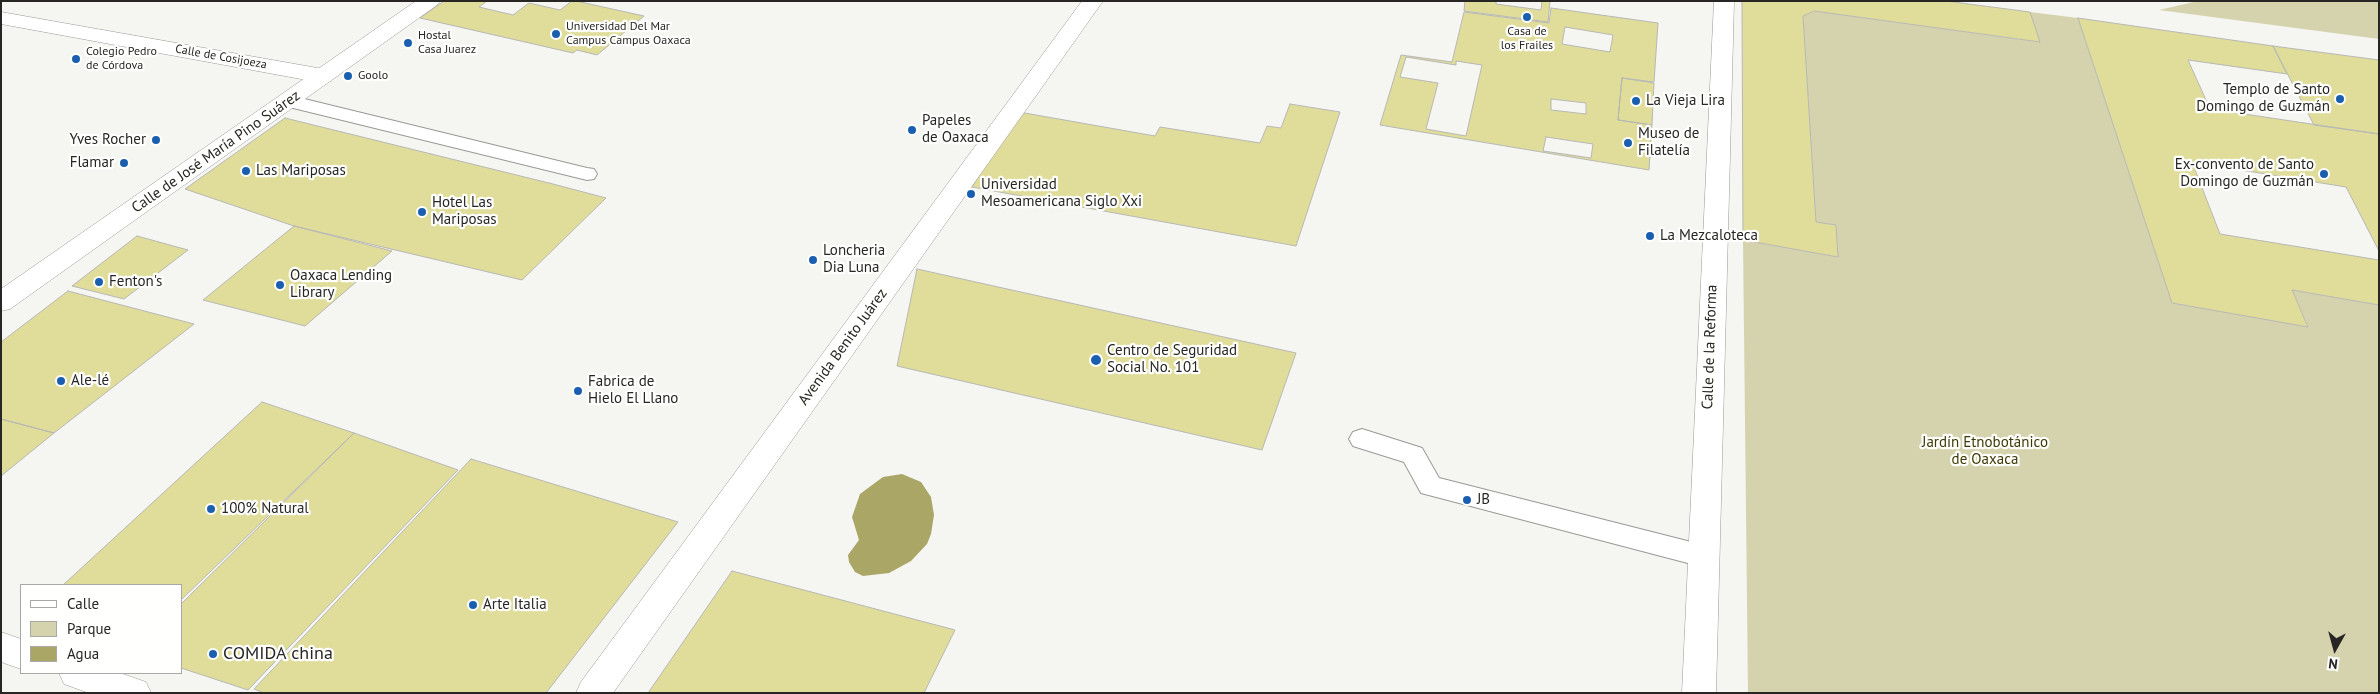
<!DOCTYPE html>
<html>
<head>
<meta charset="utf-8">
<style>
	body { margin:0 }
	#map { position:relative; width:2380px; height:694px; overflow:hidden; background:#f5f5f2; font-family:"PT Sans",sans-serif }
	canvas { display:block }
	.frame { position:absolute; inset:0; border:2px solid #272625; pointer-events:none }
	.legend { position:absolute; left:20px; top:584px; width:162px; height:90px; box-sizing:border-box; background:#fffffe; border:1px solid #a9a8a7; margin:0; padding:6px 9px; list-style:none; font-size:15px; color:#272625 }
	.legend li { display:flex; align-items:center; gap:10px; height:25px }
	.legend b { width:25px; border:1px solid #a9a8a7 }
	.north { position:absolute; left:2310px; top:624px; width:50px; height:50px; -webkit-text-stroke:4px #fffffe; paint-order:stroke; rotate:187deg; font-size:14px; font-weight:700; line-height:20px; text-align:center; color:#272625 }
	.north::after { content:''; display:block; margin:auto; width:18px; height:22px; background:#272625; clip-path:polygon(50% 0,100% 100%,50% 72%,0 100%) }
</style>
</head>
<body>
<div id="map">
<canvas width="2380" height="694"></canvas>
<div class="frame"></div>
<ul class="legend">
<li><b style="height:6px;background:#fff"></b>Calle</li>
<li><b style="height:14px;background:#d5d3ad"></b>Parque</li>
<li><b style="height:14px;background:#aaa666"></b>Agua</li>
</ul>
<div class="north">N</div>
</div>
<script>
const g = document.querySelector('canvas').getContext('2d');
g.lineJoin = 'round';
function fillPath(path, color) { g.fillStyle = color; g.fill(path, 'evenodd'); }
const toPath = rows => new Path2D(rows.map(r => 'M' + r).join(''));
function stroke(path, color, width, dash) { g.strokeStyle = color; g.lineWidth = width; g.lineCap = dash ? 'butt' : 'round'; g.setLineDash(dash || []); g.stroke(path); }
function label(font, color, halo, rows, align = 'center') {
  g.font = font + ' "PT Sans",sans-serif'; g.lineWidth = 4.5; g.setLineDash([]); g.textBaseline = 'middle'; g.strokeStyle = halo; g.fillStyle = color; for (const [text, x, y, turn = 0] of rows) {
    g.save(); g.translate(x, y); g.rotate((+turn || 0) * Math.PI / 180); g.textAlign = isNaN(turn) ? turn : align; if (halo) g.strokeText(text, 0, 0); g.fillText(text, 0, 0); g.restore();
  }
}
fillPath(toPath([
	[2198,1,2379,1,2379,39,2159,10],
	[1814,11,2039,42,2030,12,2078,18,2172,303,2308,326,2292,290,2379,305,2379,693,1748,693,1743,240,1838,257,1836,225,1816,222,1803,16]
]), '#d5d3ad');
fillPath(toPath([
	[902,474,921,482,931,497,934,515,931,534,927,544,911,561,889,573,863,576,855,572,849,562,848,555,859,540,852,517,860,494,883,477]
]), '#aaa666');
const building = toPath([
	[444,1,487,1,479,7,513,15,529,3,560,10,572,1,576,1,644,16,597,55,577,50,573,53,420,18,444,1],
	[1465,1,1496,1,1496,4,1541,10,1542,1,1550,1,1548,22,1464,11,1465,1],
	[1742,1,1946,1,2030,12,2040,42,1814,11,1803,16,1816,222,1836,225,1838,257,1743,240,1742,1],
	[1551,8,1658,23,1654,82,1622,78,1618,120,1652,125,1649,170,1380,125,1401,55,1452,62,1464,12,1549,23,1551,8],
	[1565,27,1613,35,1610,52,1562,44,1565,27],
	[1406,57,1456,65,1456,61,1482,65,1466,136,1426,129,1438,83,1400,77,1406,57],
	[1551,99,1586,103,1586,114,1551,110,1551,99],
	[1546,137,1593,144,1591,158,1543,151,1546,137],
	[2078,18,2273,46,2287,74,2188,60,2210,109,2379,134,2379,251,2346,187,2192,162,2220,234,2379,260,2379,305,2292,290,2308,327,2172,303,2078,18],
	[2273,46,2379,60,2379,134,2314,125,2273,46],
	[1622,78,1654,83,1652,125,1618,120,1622,78],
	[1290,104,1340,112,1296,246,972,187,1019,112,1155,136,1160,127,1260,143,1267,126,1281,128,1290,104],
	[285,118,553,184,606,198,522,280,294,226,185,189,285,118],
	[294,226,392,251,305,326,203,300,294,226],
	[137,236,188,250,124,299,72,286,137,236],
	[917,269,1296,353,1262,450,897,366,917,269],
	[68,291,194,324,54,433,1,419,1,342,68,291],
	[262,402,354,433,181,600,181,585,63,585,262,402],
	[1,419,54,433,1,476,1,419],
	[354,433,458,470,248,690,181,668,181,604,354,433],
	[471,459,678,522,546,693,264,693,254,689,471,459],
	[732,571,955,630,924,693,648,693,732,571]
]);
fillPath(building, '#e0dd9b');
stroke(building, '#b7b7b4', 1);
const lane = toPath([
	[288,95,587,168,594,169,597,174,594,179,587,180,281,105,278,101,281,97,288,95],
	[1362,429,1422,448,1439,478,1703,545,1713,548,1717,556,1713,564,1703,567,1421,493,1404,462,1353,446,1349,439,1353,432,1362,429]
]);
const street = toPath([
	[1714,1,1734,1,1716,693,1682,693,1714,1],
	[1,12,323,69,331,71,334,76,331,81,323,83,1,24,1,12],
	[1,632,21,639,21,669,1,662,1,632],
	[59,673,120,673,146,682,151,693,89,693,64,684,59,673]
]);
const secondary = toPath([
	[416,1,440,1,437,5,10,309,1,311,1,289,416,1],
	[1082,1,1103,1,613,693,576,693,581,682,1082,1]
]);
stroke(lane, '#999996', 2);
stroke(street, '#999996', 1);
stroke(secondary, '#999996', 1);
fillPath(lane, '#fff');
fillPath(street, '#fff');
fillPath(secondary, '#fff');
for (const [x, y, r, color] of [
	[1527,17,5,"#1a5eaf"],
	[556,34,5,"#1a5eaf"],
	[408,43,5,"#1a5eaf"],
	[76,59,5,"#1a5eaf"],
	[348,76,5,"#1a5eaf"],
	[2340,99,5,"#1a5eaf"],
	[1636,101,5,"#1a5eaf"],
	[912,130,5,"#1a5eaf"],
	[156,140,5,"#1a5eaf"],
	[1628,143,5,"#1a5eaf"],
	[124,163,5,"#1a5eaf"],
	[246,171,5,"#1a5eaf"],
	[2324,174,5,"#1a5eaf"],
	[971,194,5,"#1a5eaf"],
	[422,212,5,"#1a5eaf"],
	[1650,236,5,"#1a5eaf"],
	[813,260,5,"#1a5eaf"],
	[99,282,5,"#1a5eaf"],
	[280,285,5,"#1a5eaf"],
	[1096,360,6,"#1a5eaf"],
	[61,381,5,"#1a5eaf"],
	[578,391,5,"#1a5eaf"],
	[1467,500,5,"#1a5eaf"],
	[211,509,5,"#1a5eaf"],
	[473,605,5,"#1a5eaf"],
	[213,654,5,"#1a5eaf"]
]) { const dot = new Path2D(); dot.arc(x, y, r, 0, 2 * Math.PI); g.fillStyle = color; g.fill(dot); stroke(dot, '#fffffe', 2); }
label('12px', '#272625', '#fffffe', [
	["Universidad Del Mar",566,27],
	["Campus Campus Oaxaca",566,41],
	["Casa de",1527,32,"center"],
	["los Frailes",1527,46,"center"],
	["Hostal",418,36],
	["Casa Juarez",418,50],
	["Colegio Pedro",86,52],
	["de Córdova",86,66],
	["Goolo",358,76]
], 'left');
label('12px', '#272625', '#fffffe', [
	["Calle de Cosijoeza",221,57,10]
]);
label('15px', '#272625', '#fffffe', [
	["Templo de Santo",2330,90,"right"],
	["Domingo de Guzmán",2330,107,"right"],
	["La Vieja Lira",1646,101],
	["Papeles",922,121],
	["de Oaxaca",922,138],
	["Museo de",1638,134],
	["Filatelía",1638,151],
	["Yves Rocher",146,140,"right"],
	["Flamar",114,163,"right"],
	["Ex-convento de Santo",2314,165,"right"],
	["Domingo de Guzmán",2314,182,"right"],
	["Las Mariposas",256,171],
	["Universidad",981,185],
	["Mesoamericana Siglo Xxi",981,202],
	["Hotel Las",432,203],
	["Mariposas",432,220],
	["La Mezcaloteca",1660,236],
	["Loncheria",823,251],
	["Dia Luna",823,268],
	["Oaxaca Lending",290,276],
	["Library",290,293],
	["Fenton's",109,282],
	["Centro de Seguridad",1107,351],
	["Social No. 101",1107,368],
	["Ale-lé",71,381],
	["Fabrica de",588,382],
	["Hielo El Llano",588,399],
	["JB",1477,500],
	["100% Natural",221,509],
	["Arte Italia",483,605]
], 'left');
label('15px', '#272625', '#fffffe', [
	["Calle de José María Pino Suárez",216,152,-35],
	["Avenida Benito Juárez",843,347,-54],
	["Calle de la Reforma",1710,347,-88]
]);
label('15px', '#3e3a05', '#fffffe', [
	["Jardín Etnobotánico",1985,443],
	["de Oaxaca",1985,460]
]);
label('18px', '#272625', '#fffffe', [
	["COMIDA china",223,654]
], 'left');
</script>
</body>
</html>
